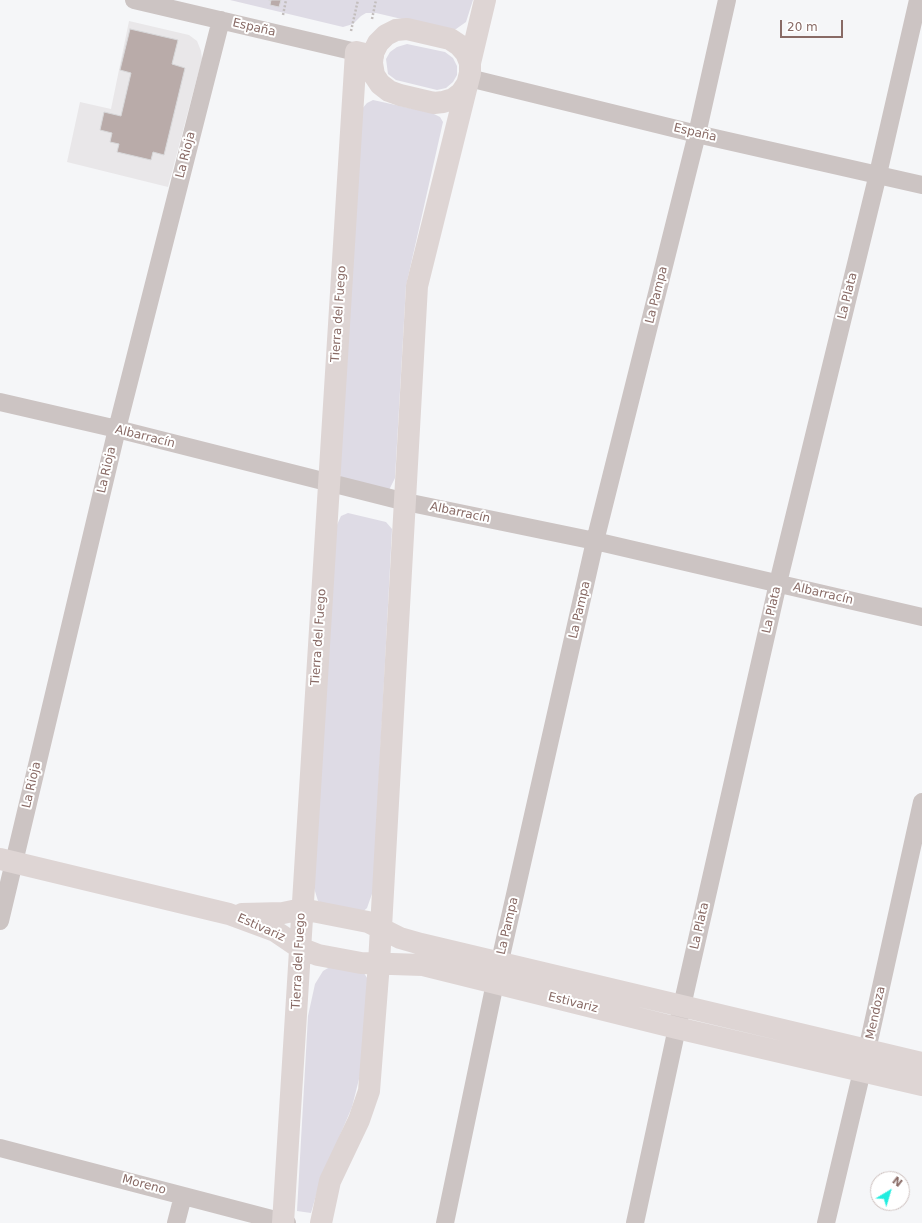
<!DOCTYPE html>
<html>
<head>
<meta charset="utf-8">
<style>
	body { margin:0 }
	#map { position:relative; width:922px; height:1223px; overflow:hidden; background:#f5f6f8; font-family:"DejaVu Sans",sans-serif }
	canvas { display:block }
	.north { position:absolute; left:870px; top:1171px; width:40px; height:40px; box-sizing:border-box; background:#fff; border:1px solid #cfc3c1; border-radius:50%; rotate:38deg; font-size:11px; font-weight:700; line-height:16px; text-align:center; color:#886a65 }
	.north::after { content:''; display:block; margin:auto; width:14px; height:18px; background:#20eddf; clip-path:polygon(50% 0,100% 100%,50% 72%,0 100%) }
	.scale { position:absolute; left:780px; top:20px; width:63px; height:18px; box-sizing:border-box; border:2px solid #886a65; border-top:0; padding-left:5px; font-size:12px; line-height:14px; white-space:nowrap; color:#886a65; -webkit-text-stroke:3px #fff; paint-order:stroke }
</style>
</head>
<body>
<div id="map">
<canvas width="922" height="1223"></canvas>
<div class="north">N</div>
<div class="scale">20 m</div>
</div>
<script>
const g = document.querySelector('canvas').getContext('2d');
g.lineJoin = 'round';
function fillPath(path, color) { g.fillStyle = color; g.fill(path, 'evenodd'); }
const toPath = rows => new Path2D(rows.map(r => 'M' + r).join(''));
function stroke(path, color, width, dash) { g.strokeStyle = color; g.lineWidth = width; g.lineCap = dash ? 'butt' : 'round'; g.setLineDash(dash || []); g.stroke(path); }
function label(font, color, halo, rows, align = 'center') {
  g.font = font + ' "DejaVu Sans",sans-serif'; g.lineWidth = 4; g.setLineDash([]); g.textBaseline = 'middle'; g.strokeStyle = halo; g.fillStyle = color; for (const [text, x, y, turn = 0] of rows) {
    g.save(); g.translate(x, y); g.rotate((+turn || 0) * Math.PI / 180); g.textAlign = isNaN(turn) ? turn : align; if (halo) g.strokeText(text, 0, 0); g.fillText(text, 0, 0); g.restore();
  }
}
fillPath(toPath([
	[129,21,189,35,197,41,201,51,202,59,168,187,67,162,80,102,111,109]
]), '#e9e7e9');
fillPath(toPath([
	[230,0,473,0,466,22,456,29,449,30,376,13,366,13,361,16,353,24,343,27],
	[407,44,445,52,453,58,457,66,457,75,453,82,446,88,437,90,396,80,388,74,386,59,390,52,397,47],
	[373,100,432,113,440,117,443,122,406,286,395,478,389,490,342,479,339,473,361,110,367,103],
	[348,513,386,522,392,529,373,891,367,908,356,918,318,901,314,888,336,527,341,516],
	[335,964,364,973,369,981,360,1075,352,1107,319,1185,311,1213,297,1211,308,1016,315,984,323,971]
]), '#dedbe5');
const building = toPath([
	[269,0,281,0,279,7,270,5,271,0,269,0],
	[130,29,178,40,172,64,185,68,164,155,153,152,151,160,117,152,119,144,110,142,112,133,100,130,104,112,121,116,131,73,120,70,130,29]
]);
fillPath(building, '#b9aba9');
stroke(building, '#d8d8da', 1);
stroke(toPath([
	[283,15,286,0],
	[372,19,376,0],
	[351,31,358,0]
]), '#c3bebd', 2.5, [2, 2]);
stroke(toPath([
	[134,0,356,52],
	[469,78,697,134,922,185],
	[0,402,117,429,406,502,595,541,922,617],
	[0,921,117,429,221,20],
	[0,1148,287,1223],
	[176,1223,183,1196],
	[445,1223,495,983,595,541,697,134,727,0],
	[635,1223,677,1028,778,583,878,174,918,0],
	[826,1223,867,1050,922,802]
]), '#ccc4c3', 18);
stroke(toPath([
	[470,63,485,0],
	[0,859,229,914,275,931,300,948,318,955,361,963,423,965,677,1028,922,1085],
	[242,914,283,913,302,909,368,922,400,938,421,944,922,1063],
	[283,1223,356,52,373,56],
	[321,1223,330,1181,359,1120,369,1091,379,963,417,286,470,73,470,63,466,53,459,45,450,39,407,29,396,30,386,35,378,43,373,53,372,63,374,75,380,84,389,91,400,95,434,103,443,102,453,99,461,93,467,84]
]), '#ded5d4', 22);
label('12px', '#886a65', '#fff', [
	["España",254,28,13],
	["España",695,133,13],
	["La Rioja",186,155,-76],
	["La Pampa",657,295,-76],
	["La Plata",848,296,-76],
	["Tierra del Fuego",339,314,-86],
	["Albarracín",145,437,14],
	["La Rioja",107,470,-77],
	["Albarracín",460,513,12],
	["Albarracín",823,594,13],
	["La Pampa",580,610,-77],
	["La Plata",772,610,-77],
	["Tierra del Fuego",319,637,-86],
	["La Rioja",32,785,-77],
	["La Pampa",508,926,-77],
	["La Plata",700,926,-77],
	["Estivariz",261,928,24],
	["Tierra del Fuego",299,961,-87],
	["Estivariz",573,1003,14],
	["Mendoza",876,1013,-78],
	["Moreno",144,1185,15]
]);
</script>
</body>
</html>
